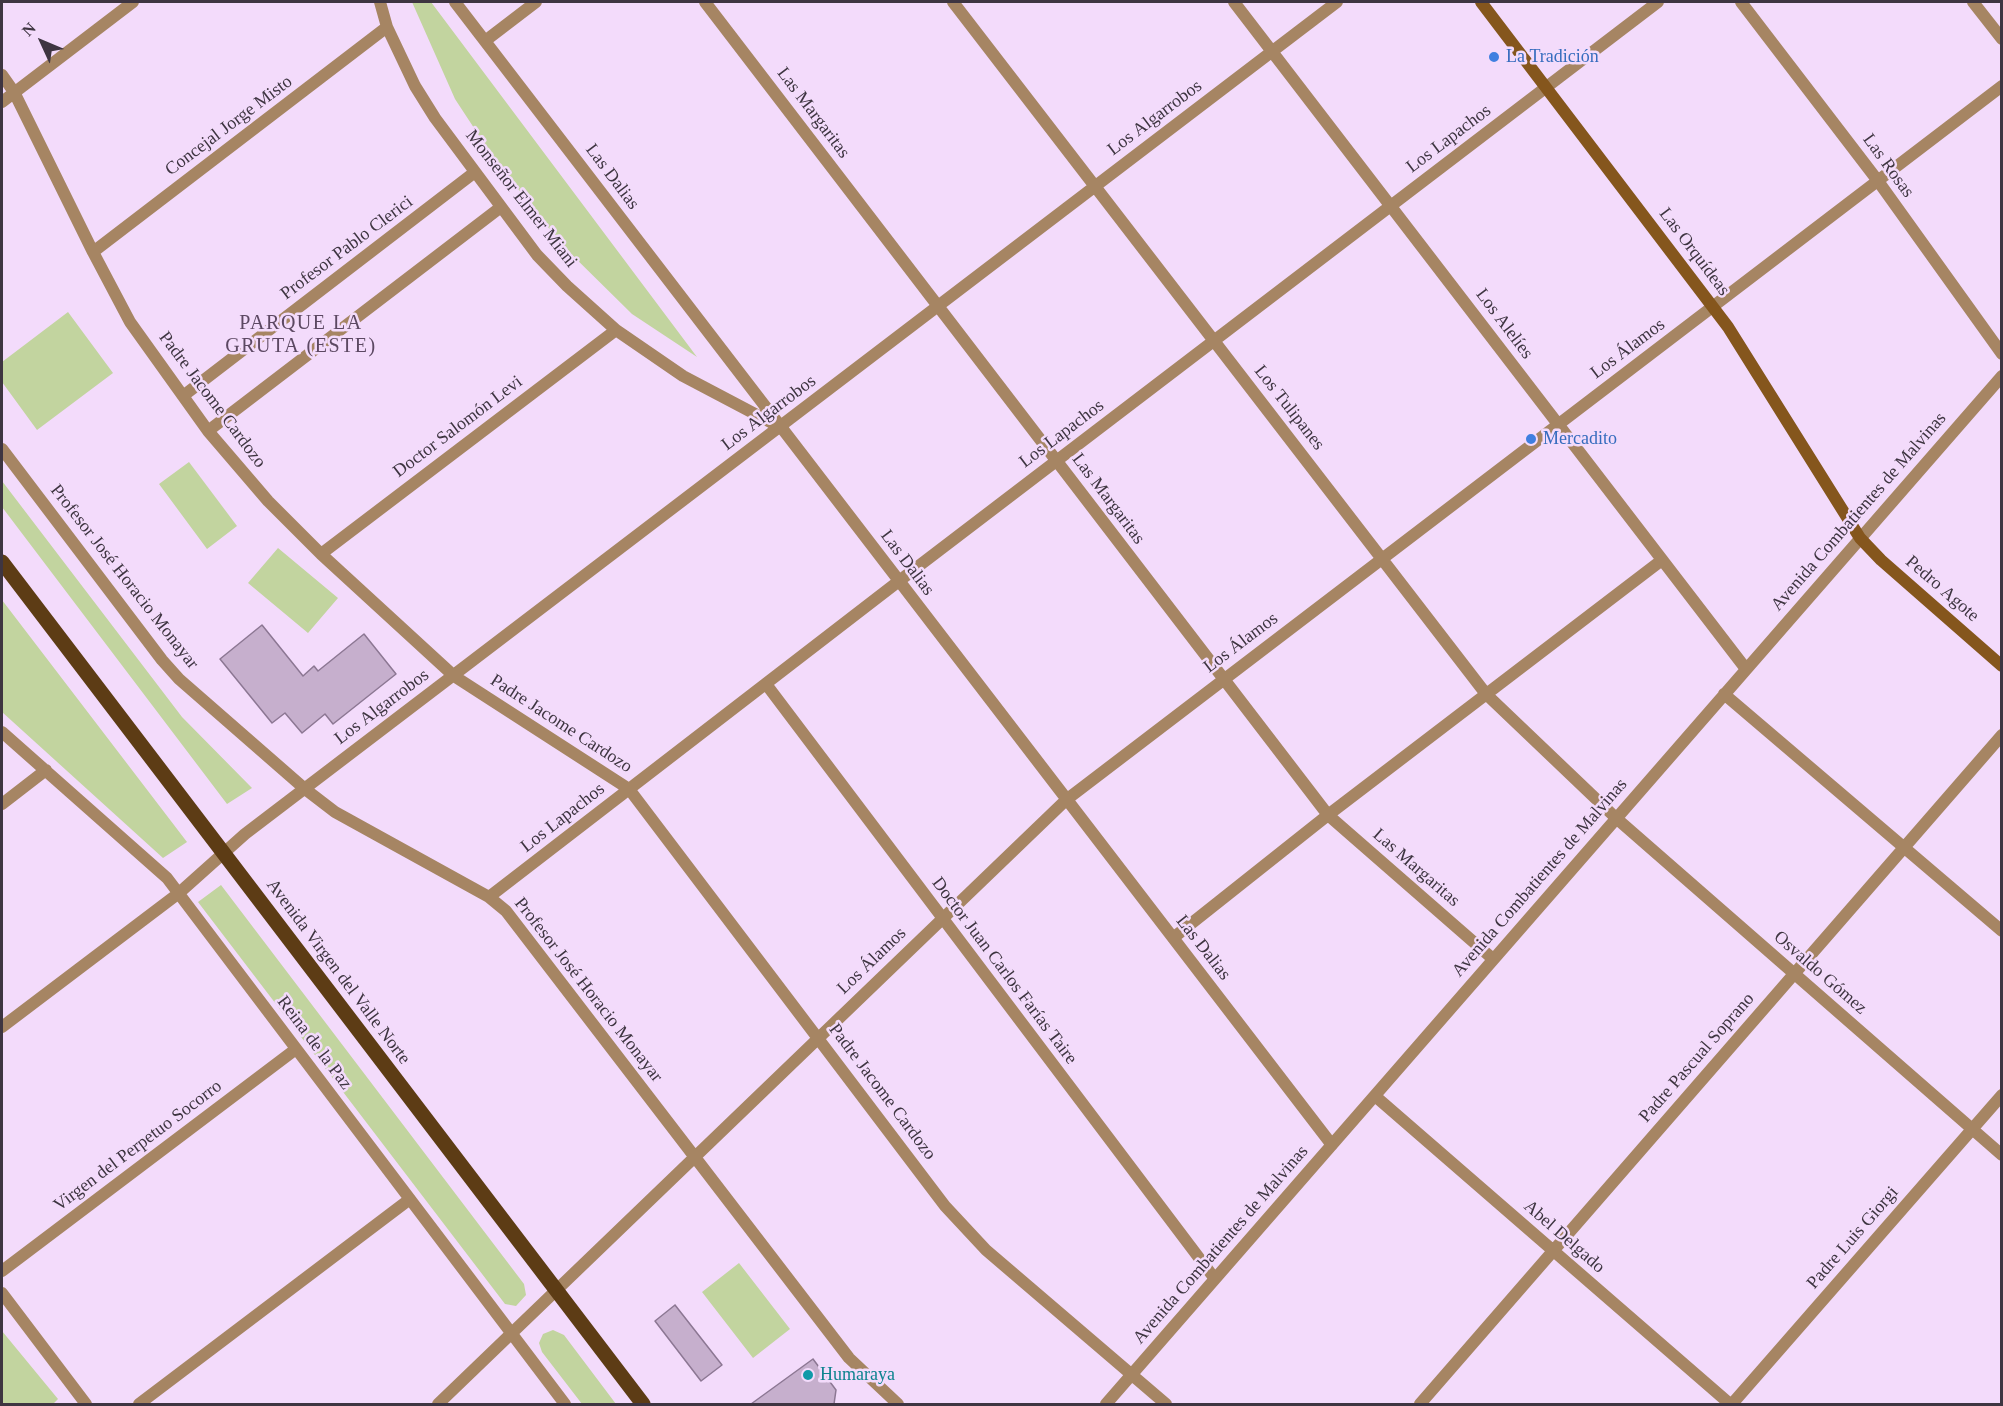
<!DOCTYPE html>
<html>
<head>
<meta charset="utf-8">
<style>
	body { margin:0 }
	#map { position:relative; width:2003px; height:1406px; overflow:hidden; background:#f3dbfb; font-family:Georgia,serif }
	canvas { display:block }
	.frame { position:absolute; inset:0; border:3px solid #3e3541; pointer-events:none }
	.north { position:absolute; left:12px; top:12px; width:60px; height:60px; -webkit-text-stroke:4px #f3dbfb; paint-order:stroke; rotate:314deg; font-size:16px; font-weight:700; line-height:24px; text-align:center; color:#3e3541 }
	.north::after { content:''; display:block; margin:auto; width:21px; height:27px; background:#3e3541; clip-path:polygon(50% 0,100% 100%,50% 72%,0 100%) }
</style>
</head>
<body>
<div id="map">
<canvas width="2003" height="1406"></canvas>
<div class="frame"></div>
<div class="north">N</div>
</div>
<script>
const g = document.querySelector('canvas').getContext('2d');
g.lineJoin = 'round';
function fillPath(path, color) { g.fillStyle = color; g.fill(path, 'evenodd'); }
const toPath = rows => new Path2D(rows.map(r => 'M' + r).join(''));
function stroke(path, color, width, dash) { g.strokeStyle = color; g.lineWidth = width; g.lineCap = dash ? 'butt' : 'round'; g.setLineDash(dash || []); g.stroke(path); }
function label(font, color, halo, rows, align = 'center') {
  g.font = font + ' Georgia,serif'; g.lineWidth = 5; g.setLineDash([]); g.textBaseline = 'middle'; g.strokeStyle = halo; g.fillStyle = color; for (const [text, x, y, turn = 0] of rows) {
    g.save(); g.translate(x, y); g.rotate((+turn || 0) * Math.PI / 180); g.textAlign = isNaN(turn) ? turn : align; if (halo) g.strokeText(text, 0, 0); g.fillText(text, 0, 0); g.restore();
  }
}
fillPath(toPath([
	[412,2,431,2,697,357,632,314,562,245,493,157,455,99],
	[68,312,113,373,37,430,2,382,2,362],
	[189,462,237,526,207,549,159,484],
	[2,481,182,717,252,788,227,804,2,507],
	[278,548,338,598,308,633,248,583],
	[2,600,187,842,163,858,2,712],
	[221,885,524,1284,526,1295,516,1306,505,1304,198,902],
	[739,1263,790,1329,753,1358,702,1292],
	[553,1330,564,1335,616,1404,582,1404,542,1352,539,1343,543,1334],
	[2,1331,58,1399,53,1404,2,1404]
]), '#c2d49f');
const building = toPath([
	[262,625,303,676,314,666,318,671,364,634,396,674,333,724,325,714,302,733,285,713,272,723,220,659,262,625],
	[675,1305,722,1365,701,1381,655,1321,675,1305],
	[813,1359,836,1390,834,1404,751,1404,813,1359]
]);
fillPath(building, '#c6afcd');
stroke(building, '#8c7793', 1.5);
stroke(toPath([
	[380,2,387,27,415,86,435,118,537,255,567,286,616,330,683,376,776,425],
	[455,2,1332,1145],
	[705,2,1328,815,1493,959],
	[953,2,1486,694,1616,818,2002,1155],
	[1234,2,1746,669],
	[1741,2,1878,181,2002,354],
	[1973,2,2002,39],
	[485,41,536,2],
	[2,75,14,92,93,252,130,322,208,431,268,501,321,554,454,676,629,789,945,1206,986,1250,1166,1404],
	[2,102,133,2],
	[93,252,387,27],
	[183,396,475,172],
	[208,431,501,207],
	[2,449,162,660,179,679,305,789,335,812,489,897,506,911,849,1358,898,1404],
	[321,554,616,330],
	[766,684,1215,1279],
	[1724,694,2002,931],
	[2,732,167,878,565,1404],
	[2,804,46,770],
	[489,897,899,581,1658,2],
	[1173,938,1328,815,1662,560],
	[2,1027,179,893,245,834,1337,2],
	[1375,1096,1730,1404],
	[2,1271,296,1049],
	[2,1293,86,1404],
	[139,1404,410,1199],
	[438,1404,1066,800,2002,86],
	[1106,1404,2002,376],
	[1420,1404,2002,735],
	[1732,1404,2002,1095]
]), '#a68563', 12);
stroke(toPath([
	[1481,2,1728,327,1860,538,1881,560,2002,666]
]), '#85561d', 12);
stroke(toPath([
	[2,562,643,1404]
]), '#5d3c15', 15);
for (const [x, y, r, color] of [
	[1494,57,6,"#3f7fe0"],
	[1531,439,6,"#3f7fe0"],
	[808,1375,6,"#0f9aa8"]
]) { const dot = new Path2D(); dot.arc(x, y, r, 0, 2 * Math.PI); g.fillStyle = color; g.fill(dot); stroke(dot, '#f3dbfb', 2); }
label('18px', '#366cbe', '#f3dbfb', [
	["La Tradición",1506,57],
	["Mercadito",1543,439]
], 'left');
label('18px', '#3e3541', '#f3dbfb', [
	["Las Margaritas",813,113,53],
	["Los Algarrobos",1155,118,-37],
	["Concejal Jorge Misto",229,126,-37],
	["Los Lapachos",1449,139,-37],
	["Las Rosas",1888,166,54],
	["Las Dalias",612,177,53],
	["Monseñor Elmer Miani",521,199,52],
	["Profesor Pablo Clerici",347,248,-37],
	["Las Orquídeas",1694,252,53],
	["Los Alelíes",1504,324,53],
	["Los Álamos",1628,349,-37],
	["Padre Jacome Cardozo",212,400,53],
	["Los Tulipanes",1289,408,52],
	["Los Algarrobos",769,413,-37],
	["Doctor Salomón Levi",458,427,-37],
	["Los Lapachos",1062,434,-37],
	["Las Margaritas",1108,499,53],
	["Avenida Combatientes de Malvinas",1859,512,-49],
	["Las Dalias",907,563,53],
	["Profesor José Horacio Monayar",124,577,52],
	["Pedro Agote",1942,589,41],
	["Los Álamos",1241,643,-37],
	["Los Algarrobos",382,707,-37],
	["Padre Jacome Cardozo",561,724,33],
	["Los Lapachos",563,818,-38],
	["Las Margaritas",1416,868,41],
	["Avenida Combatientes de Malvinas",1540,878,-49],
	["Las Dalias",1203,948,52],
	["Los Álamos",872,961,-44],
	["Doctor Juan Carlos Farías Taire",1004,971,53],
	["Avenida Virgen del Valle Norte",338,972,53],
	["Osvaldo Gómez",1820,973,41],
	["Profesor José Horacio Monayar",588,990,52],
	["Reina de la Paz",314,1043,53],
	["Padre Pascual Soprano",1697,1058,-49],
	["Padre Jacome Cardozo",882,1092,53],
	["Virgen del Perpetuo Socorro",138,1146,-37],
	["Abel Delgado",1564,1237,41],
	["Padre Luis Giorgi",1853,1238,-49],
	["Avenida Combatientes de Malvinas",1221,1245,-49]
]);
label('18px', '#0d838f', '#f3dbfb', [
	["Humaraya",820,1375]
], 'left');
g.letterSpacing = '1.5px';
label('20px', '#5c4862', '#f3dbfb', [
	["PARQUE LA",301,324],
	["GRUTA (ESTE)",301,347]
]);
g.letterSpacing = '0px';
</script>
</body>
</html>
